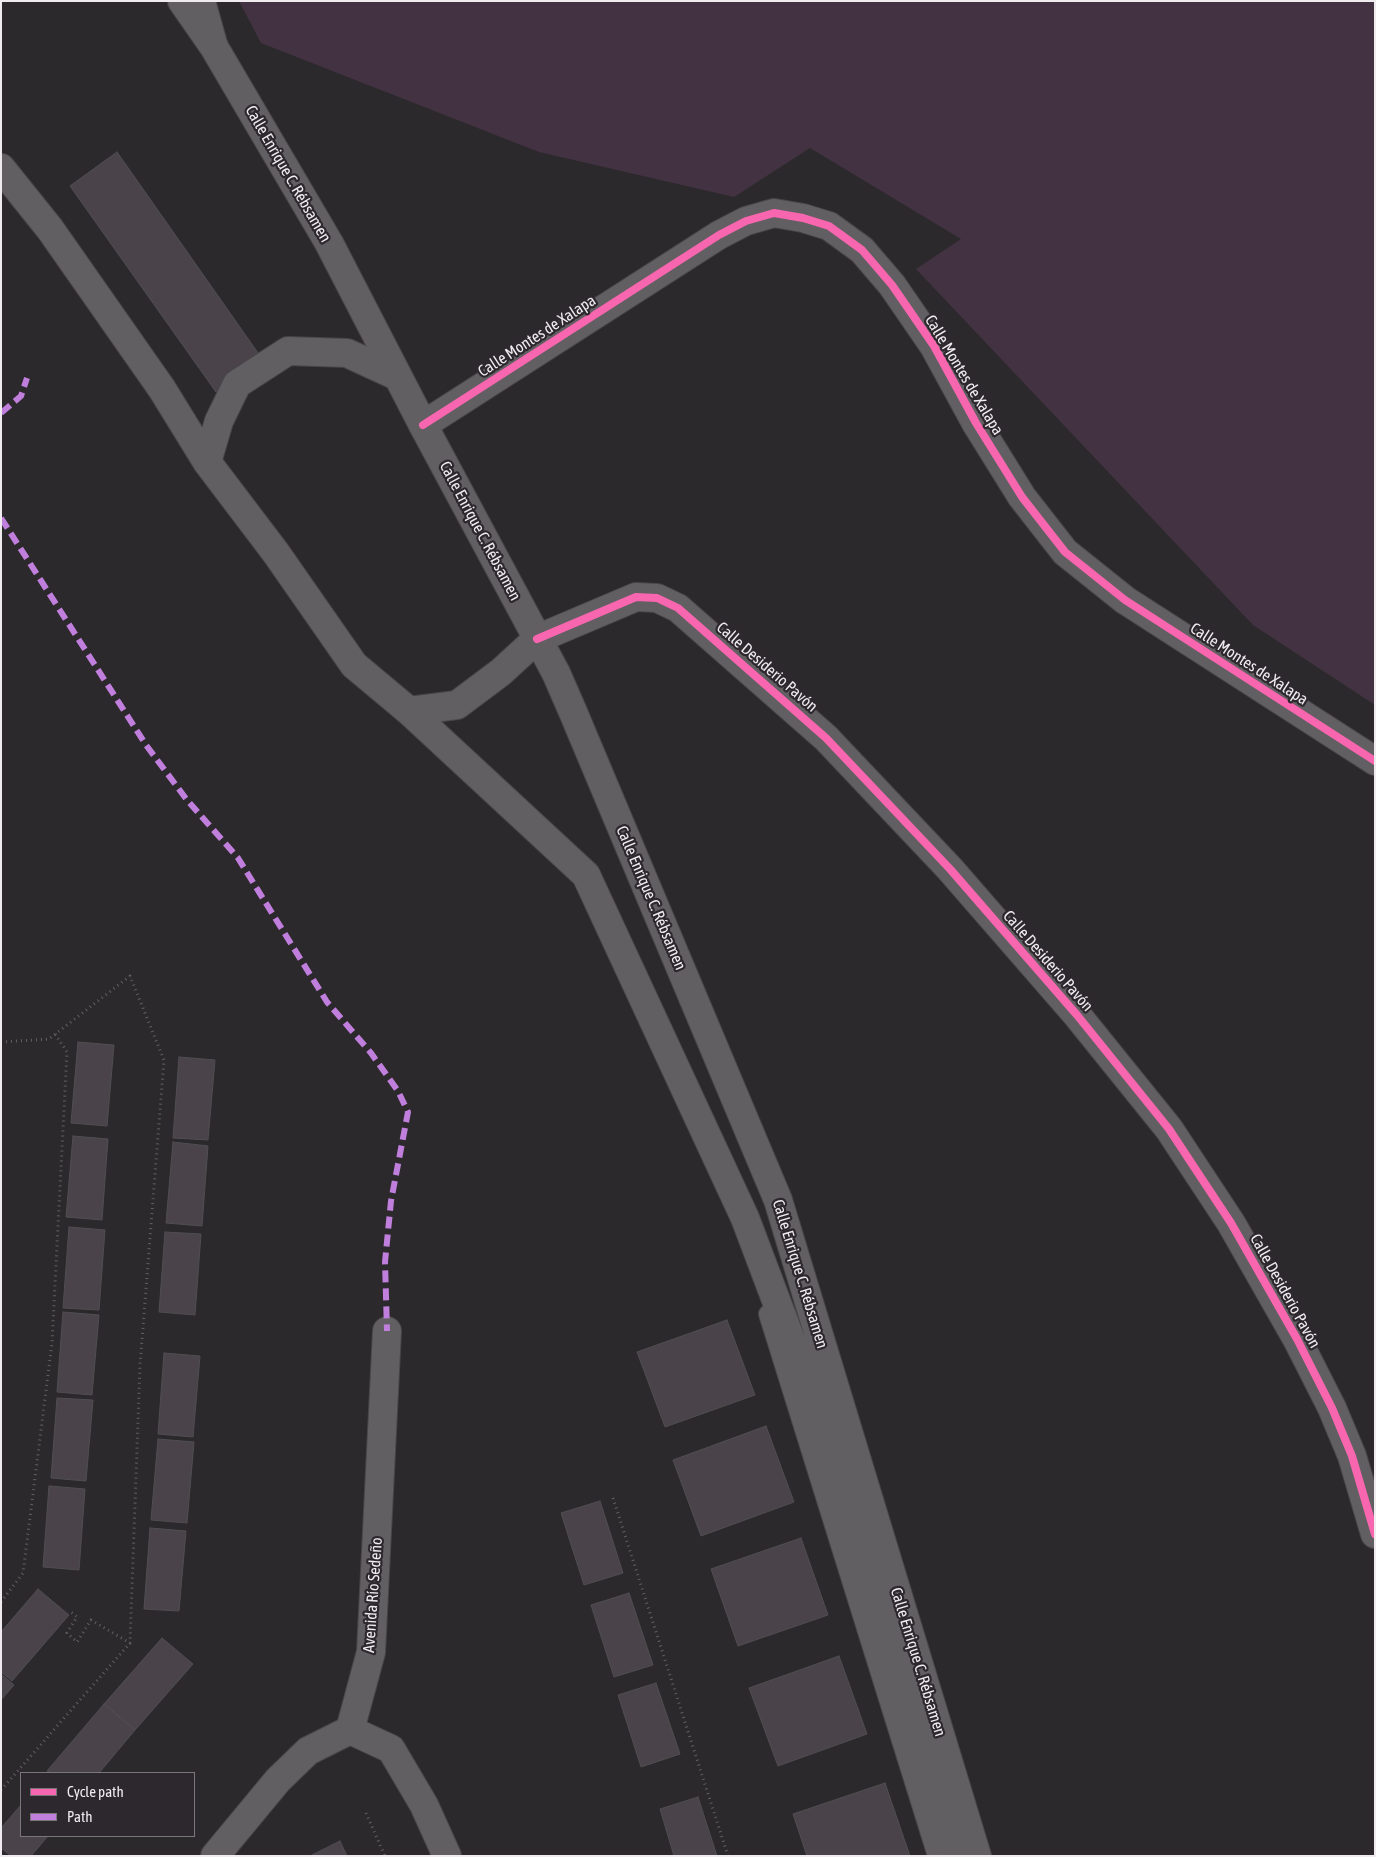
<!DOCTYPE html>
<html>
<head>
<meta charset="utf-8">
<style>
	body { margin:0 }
	#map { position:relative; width:1376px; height:1857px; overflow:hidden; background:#2c292c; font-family:"Asap Condensed",sans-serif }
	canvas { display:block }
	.frame { position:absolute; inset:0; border:2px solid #efebee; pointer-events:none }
	.legend { position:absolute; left:20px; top:1772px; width:175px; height:65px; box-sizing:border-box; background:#2d282d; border:1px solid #7b767a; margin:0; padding:6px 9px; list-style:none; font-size:15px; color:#efebee }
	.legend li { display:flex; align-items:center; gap:10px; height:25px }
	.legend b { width:25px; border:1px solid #7b767a }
</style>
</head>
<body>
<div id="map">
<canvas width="1376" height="1857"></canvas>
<div class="frame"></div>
<ul class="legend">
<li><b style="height:6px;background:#f766af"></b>Cycle path</li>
<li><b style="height:6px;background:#c07fdc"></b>Path</li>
</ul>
</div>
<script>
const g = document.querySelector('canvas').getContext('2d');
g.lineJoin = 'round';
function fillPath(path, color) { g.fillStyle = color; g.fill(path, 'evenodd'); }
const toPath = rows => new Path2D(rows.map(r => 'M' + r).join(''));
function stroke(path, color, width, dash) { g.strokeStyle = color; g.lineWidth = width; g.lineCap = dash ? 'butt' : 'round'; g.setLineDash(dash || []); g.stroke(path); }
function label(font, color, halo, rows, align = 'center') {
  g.font = font + ' "Asap Condensed",sans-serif'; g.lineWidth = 4.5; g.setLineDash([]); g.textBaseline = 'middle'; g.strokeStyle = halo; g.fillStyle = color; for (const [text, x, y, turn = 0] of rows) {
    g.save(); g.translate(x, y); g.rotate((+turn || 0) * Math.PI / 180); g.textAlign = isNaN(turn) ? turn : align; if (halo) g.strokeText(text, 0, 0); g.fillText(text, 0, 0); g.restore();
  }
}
fillPath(toPath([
	[239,1,1375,1,1375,705,1253,625,916,269,961,239,810,148,734,197,539,152,261,43]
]), '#433342');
const building = toPath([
	[117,152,263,360,216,392,70,186,117,152],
	[78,1042,114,1045,107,1126,71,1123,78,1042],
	[179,1057,215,1060,208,1140,173,1138,179,1057],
	[73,1136,108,1139,102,1220,66,1217,73,1136],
	[173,1142,208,1146,202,1226,166,1223,173,1142],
	[69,1227,105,1230,99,1310,63,1308,69,1227],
	[165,1232,201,1234,195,1315,159,1312,165,1232],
	[63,1312,99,1315,92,1395,57,1392,63,1312],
	[727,1320,755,1395,665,1427,637,1352,727,1320],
	[164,1353,200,1356,193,1437,158,1434,164,1353],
	[57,1398,93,1400,86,1481,51,1478,57,1398],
	[766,1426,794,1502,701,1536,673,1460,766,1426],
	[158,1439,194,1442,187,1523,151,1520,158,1439],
	[49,1486,85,1489,79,1570,43,1567,49,1486],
	[600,1501,623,1573,584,1585,561,1513,600,1501],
	[150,1528,186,1531,179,1611,144,1609,150,1528],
	[801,1538,828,1615,738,1646,711,1569,801,1538],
	[38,1589,69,1615,12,1681,1,1672,1,1632,38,1589],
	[629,1593,653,1665,614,1677,591,1605,629,1593],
	[162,1638,193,1664,135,1730,104,1704,162,1638],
	[839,1656,867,1734,778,1766,749,1688,839,1656],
	[1,1674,14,1685,1,1700,1,1674],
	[656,1683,680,1754,641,1767,618,1695,656,1683],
	[104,1704,135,1730,99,1773,51,1773,47,1771,104,1704],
	[885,1783,910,1856,807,1856,793,1814,885,1783],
	[698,1797,717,1856,674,1856,660,1809,698,1797],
	[21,1805,21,1836,48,1836,31,1856,11,1856,1,1848,1,1828,21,1805],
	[340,1841,347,1856,310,1856,340,1841]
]);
fillPath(building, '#4a444a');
stroke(building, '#504e50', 1);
const service = toPath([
	[768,1314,937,1856]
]);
const minor = toPath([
	[423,425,719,235,746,221,774,213,803,218,829,226,862,250,892,285,934,346,976,423,1022,497,1065,552,1125,600,1375,761],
	[537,639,636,597,657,598,678,608,826,738,950,869,1077,1015,1169,1129,1231,1223,1297,1339,1332,1408,1352,1456,1375,1534],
	[350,1730,391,1749,424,1805,447,1856],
	[215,1856,278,1780,308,1751,350,1730,371,1652,387,1331]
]);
const tertiary = toPath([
	[201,1,213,44]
]);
const secondary = toPath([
	[182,1,214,47,329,243,423,425,556,673,573,712,778,1200,977,1856],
	[1,168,50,229,162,389,207,462,276,553,354,665,409,711,586,875,745,1218,802,1369,952,1856],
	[207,462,219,421,237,384,288,351,347,353,397,376],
	[409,711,457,705,501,672,537,639]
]);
stroke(service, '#494648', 20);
stroke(minor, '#494648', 30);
stroke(tertiary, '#494648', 30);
stroke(secondary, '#494648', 30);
stroke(toPath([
	[1,1042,49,1039,130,976,164,1060,140,1365,130,1643,91,1620,77,1642,67,1633,77,1617,70,1611],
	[613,1498,728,1856],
	[1,1602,23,1573,52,1343,67,1052,55,1034],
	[1,1790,130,1643],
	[366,1813,385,1856]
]), '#626062', 3, [1, 4]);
stroke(service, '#625f62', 18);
stroke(minor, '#625f62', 28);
stroke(tertiary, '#625f62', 28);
stroke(secondary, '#625f62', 28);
stroke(toPath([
	[1,413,21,396,27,378],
	[1,518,146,745,187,800,238,858,327,1002,371,1053,398,1091,408,1112,391,1201,385,1262,387,1331]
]), '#c07fdc', 6, [12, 6]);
stroke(toPath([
	[423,425,719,235,746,221,774,213,803,218,829,226,862,250,892,285,934,346,976,423,1022,497,1065,552,1125,600,1375,761],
	[537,639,636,597,657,598,678,608,826,738,950,869,1077,1015,1169,1129,1231,1223,1297,1339,1332,1408,1352,1456,1375,1534]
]), '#f766af', 8);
label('16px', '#efebee', '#2d282d', [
	["Calle Enrique C. Rébsamen",288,174,60],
	["Calle Montes de Xalapa",537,336,-33],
	["Calle Montes de Xalapa",964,375,59],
	["Calle Enrique C. Rébsamen",480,531,62],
	["Calle Montes de Xalapa",1249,664,33],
	["Calle Desiderio Pavón",767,667,41],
	["Calle Enrique C. Rébsamen",651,898,67],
	["Calle Desiderio Pavón",1048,961,49],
	["Calle Enrique C. Rébsamen",800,1274,73],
	["Calle Desiderio Pavón",1285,1291,61],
	["Avenida Río Sedeño",373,1595,-86],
	["Calle Enrique C. Rébsamen",918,1662,73]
]);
</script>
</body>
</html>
